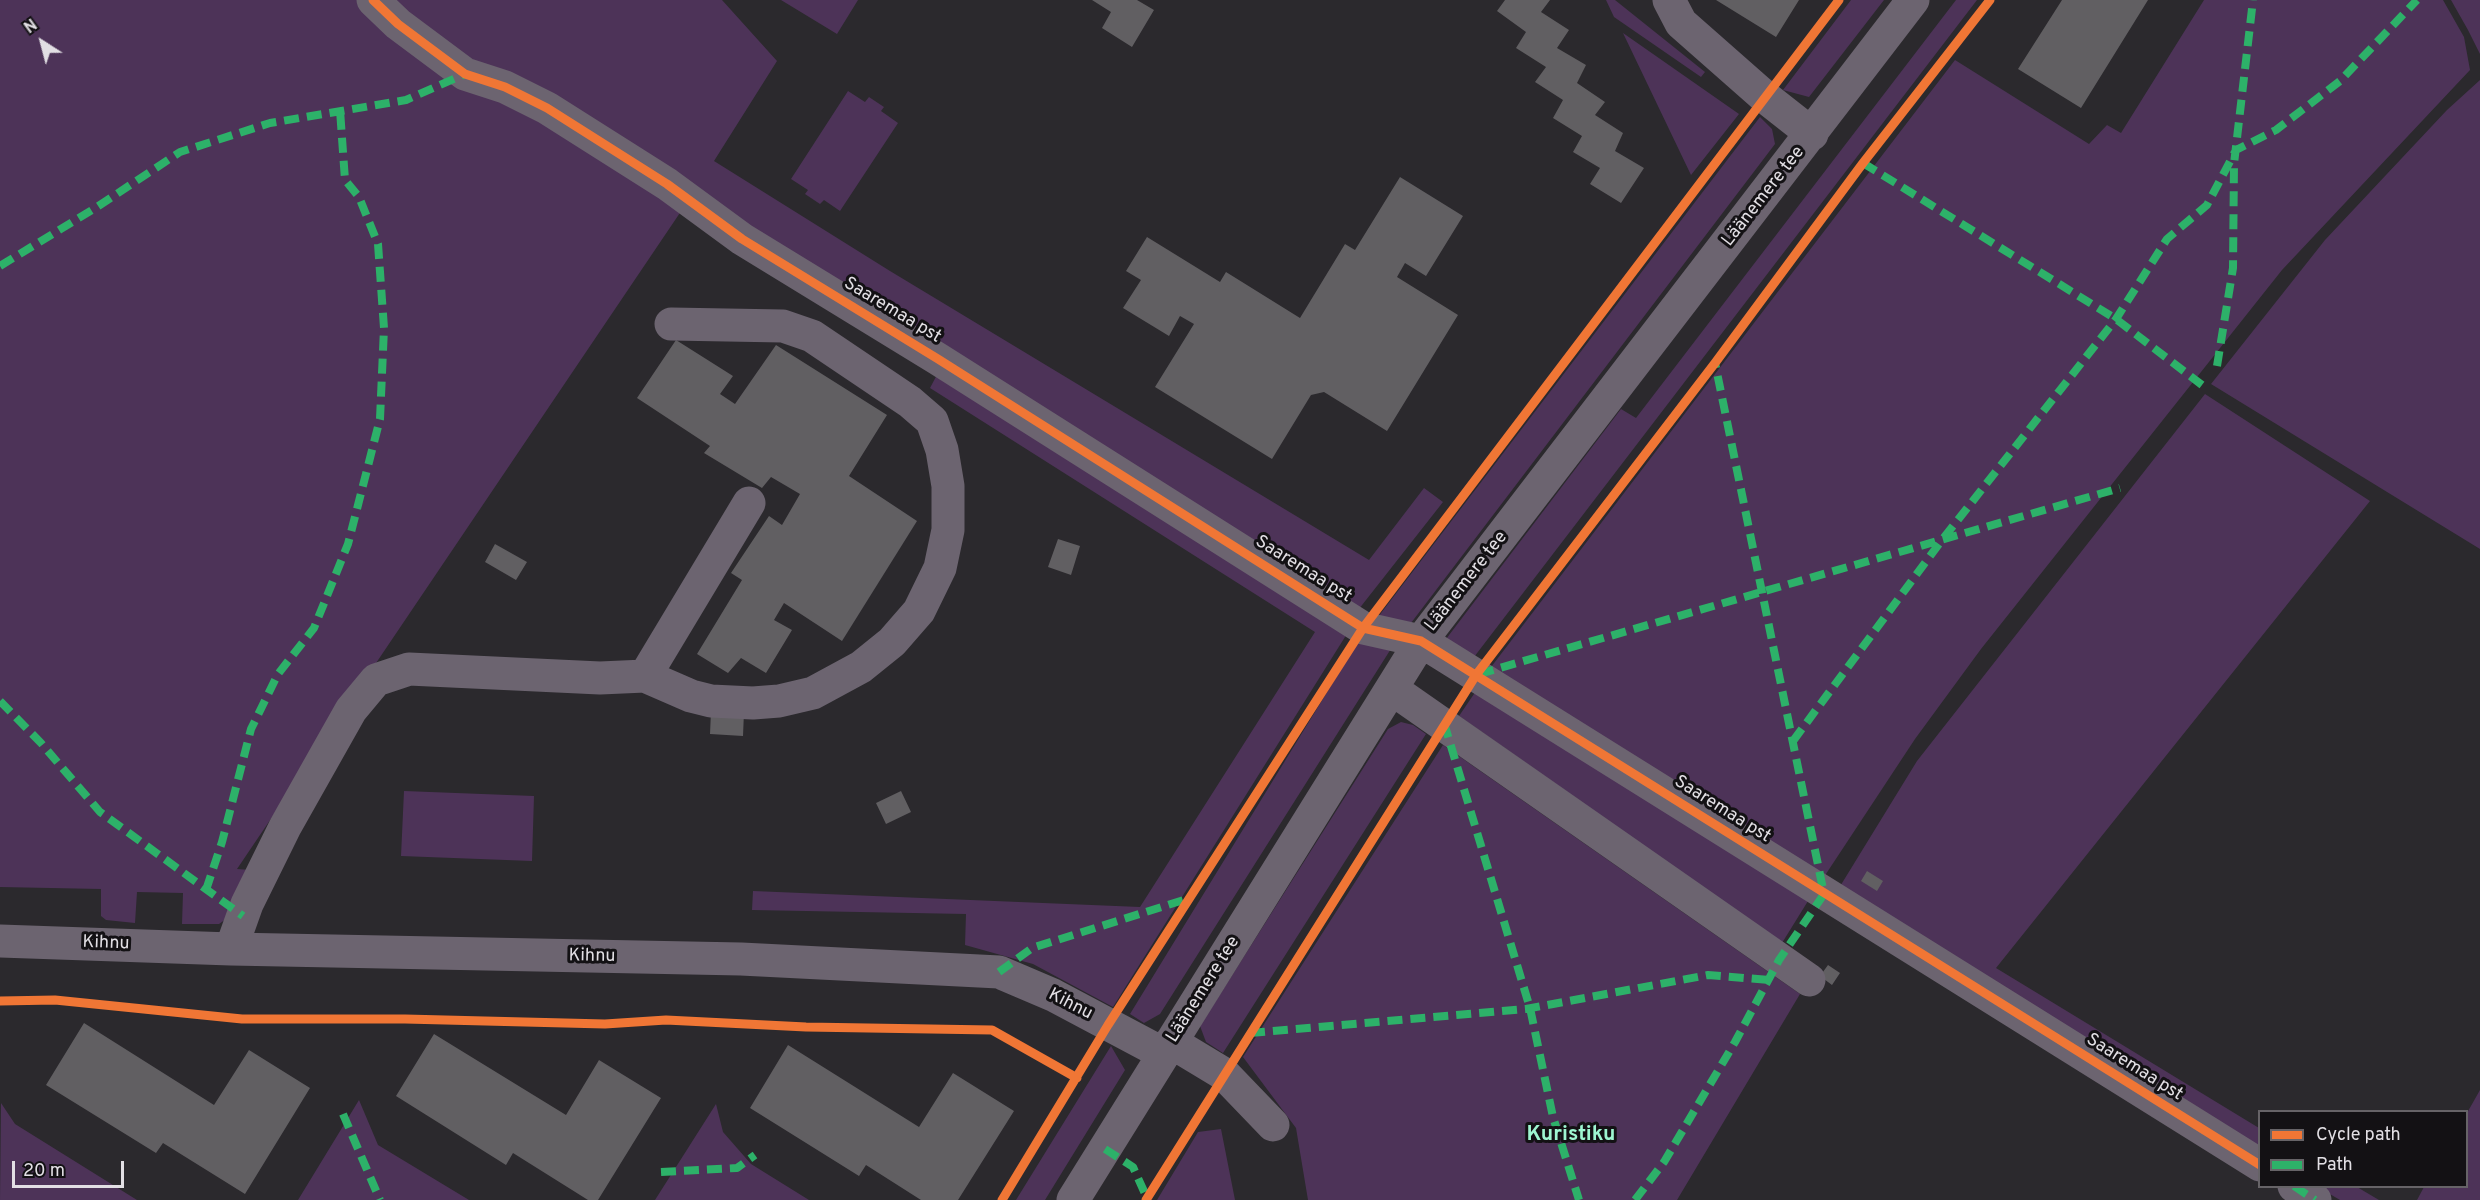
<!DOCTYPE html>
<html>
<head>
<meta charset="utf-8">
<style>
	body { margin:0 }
	#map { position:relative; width:2480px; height:1200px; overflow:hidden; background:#2b292d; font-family:Overpass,sans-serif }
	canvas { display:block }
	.legend { position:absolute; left:2258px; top:1110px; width:210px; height:78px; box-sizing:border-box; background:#131114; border:2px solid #666367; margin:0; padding:8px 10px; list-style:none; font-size:18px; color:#e2dfe4 }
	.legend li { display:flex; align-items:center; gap:12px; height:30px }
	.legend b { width:30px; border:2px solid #666367 }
	.north { position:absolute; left:12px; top:12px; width:60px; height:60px; -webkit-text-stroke:4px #131114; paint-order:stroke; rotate:324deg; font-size:16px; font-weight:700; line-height:24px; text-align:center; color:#e2dfe4 }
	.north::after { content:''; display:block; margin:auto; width:21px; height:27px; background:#e2dfe4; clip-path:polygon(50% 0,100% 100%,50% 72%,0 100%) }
	.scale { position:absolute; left:12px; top:1161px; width:112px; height:27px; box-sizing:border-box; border:3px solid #e2dfe4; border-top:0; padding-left:8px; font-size:18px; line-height:21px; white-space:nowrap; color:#e2dfe4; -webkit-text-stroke:4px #131114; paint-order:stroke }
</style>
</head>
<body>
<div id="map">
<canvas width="2480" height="1200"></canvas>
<ul class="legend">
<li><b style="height:8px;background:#f07635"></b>Cycle path</li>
<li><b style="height:8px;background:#2db169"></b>Path</li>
</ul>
<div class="north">N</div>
<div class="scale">20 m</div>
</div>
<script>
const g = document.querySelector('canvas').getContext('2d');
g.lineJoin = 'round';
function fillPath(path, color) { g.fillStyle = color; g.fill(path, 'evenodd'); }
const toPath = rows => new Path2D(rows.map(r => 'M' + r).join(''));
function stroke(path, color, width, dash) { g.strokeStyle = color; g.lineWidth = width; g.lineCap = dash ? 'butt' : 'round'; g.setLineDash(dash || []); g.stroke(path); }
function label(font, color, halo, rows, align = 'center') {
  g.font = font + ' Overpass,sans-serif'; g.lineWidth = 6; g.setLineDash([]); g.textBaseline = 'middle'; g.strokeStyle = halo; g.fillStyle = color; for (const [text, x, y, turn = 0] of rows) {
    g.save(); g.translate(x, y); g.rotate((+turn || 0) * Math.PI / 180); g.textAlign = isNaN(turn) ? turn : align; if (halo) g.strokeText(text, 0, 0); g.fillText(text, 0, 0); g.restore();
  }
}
fillPath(toPath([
	[0,0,722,0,777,61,714,161,890,271,1369,560,1424,488,1443,502,1355,614,692,195,237,869,251,870,226,919,219,924,182,924,183,893,137,892,135,923,106,920,101,916,101,889,0,887],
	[781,0,858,0,837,34],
	[1606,0,1615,0,1705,72,1701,77,1614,17],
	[1851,0,1884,0,1809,97,1783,90],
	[1956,0,1977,0,1471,661,1443,643,1621,409,1636,418],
	[2204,0,2443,0,2464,37,2470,70,2282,270,1981,649,1915,739,1822,880,1488,671,1955,60,2089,144,2107,125,2121,133],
	[2451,0,2480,0,2480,54,2468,30],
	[1623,33,1739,114,1691,175],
	[2480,80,2480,549,2211,384,2325,240,2447,110],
	[848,91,865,102,869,97,884,107,881,111,898,123,840,211,824,200,820,204,805,194,808,190,791,179],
	[1760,117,1772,129,1775,144,1411,623,1375,621],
	[939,371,1350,629,1113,1007,1033,964,965,945,966,914,752,910,753,891,1140,907,1315,632,930,388],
	[2205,394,2370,501,1996,968,2259,1128,2259,1150,1839,888,1917,761],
	[1359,640,1394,644,1160,1014,1144,1023,1130,1014],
	[1476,691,1808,901,1782,943,1459,716],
	[1401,722,1413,725,1426,734,1223,1053,1206,1042,1200,1026,1388,729],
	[1443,745,1800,994,1677,1200,1308,1200,1296,1128,1243,1057],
	[404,791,534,796,532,861,401,856],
	[1111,1046,1125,1070,1045,1200,1016,1200],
	[2480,1090,2480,1200,2417,1200,2424,1187,2466,1186,2467,1113],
	[359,1100,378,1145,469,1200,298,1200],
	[1,1103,15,1124,137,1200,0,1200],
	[716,1104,723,1132,751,1164,809,1200,655,1200],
	[1221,1129,1235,1200,1157,1200,1198,1132],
	[2318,1187,2357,1187,2379,1200,2340,1200]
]), '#4d3358');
fillPath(toPath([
	[1092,0,1137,0,1154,10,1132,47,1102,28,1111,12],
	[1505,0,1550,0,1541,12,1569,30,1557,48,1586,65,1577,83,1605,102,1595,115,1623,133,1615,151,1644,168,1621,203,1590,184,1600,168,1573,152,1582,136,1553,118,1563,100,1535,82,1546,67,1516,48,1526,32,1497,11],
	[1716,0,1799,0,1776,37],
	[2062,0,2148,0,2081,108,2018,69],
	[1400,177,1463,216,1426,276,1405,263,1397,277,1458,315,1387,431,1324,392,1311,395,1272,459,1155,387,1194,324,1180,316,1169,336,1123,308,1141,280,1126,271,1147,237,1220,282,1226,272,1300,318,1345,244,1355,250],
	[676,340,733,376,720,394,735,404,776,345,887,415,849,476,917,521,842,641,784,603,774,620,792,630,766,673,741,658,728,673,697,654,742,580,731,573,769,516,782,525,800,494,771,477,762,488,704,453,710,446,637,398],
	[1058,539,1080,546,1071,575,1048,567],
	[495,544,527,562,516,580,485,562],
	[711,711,744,712,743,736,710,734],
	[901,791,911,812,886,824,876,803],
	[1867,871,1883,881,1877,891,1861,881],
	[1828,965,1840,973,1832,985,1820,976],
	[84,1023,214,1105,249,1050,310,1088,245,1194,163,1143,156,1153,46,1085],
	[434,1034,566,1115,599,1060,661,1098,598,1200,588,1200,513,1153,506,1165,396,1096],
	[788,1045,919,1127,953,1073,1014,1111,958,1200,921,1200,866,1165,859,1176,750,1108]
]), '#615f62');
stroke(toPath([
	[373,0,398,24,465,74,505,87,547,108,667,184,742,239,938,359,1363,628,1421,641,2260,1165],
	[1669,0,1681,23,1765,97,1812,134],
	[645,676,749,503],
	[1392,689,1809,980],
	[0,941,231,949,741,959,999,972,1053,995,1164,1054],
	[231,949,247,904,285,827,351,710,376,680,409,669,600,678,645,676,691,696,711,701,753,703,779,701,813,693,861,667,892,642,919,611,940,568,948,530,948,486,942,450,932,421,910,402,812,336,783,326,671,324],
	[1171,1042,1224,1074,1273,1125],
	[2294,1186,2315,1200],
	[1073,1200,1421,641,1913,0]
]), '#6c6470', 33);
stroke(toPath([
	[1863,163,2116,319,2202,385],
	[0,266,97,207,180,152,270,123,406,100,465,74],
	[2217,366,2233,268,2234,164,2253,0],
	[1479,674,2120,488],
	[0,701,41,743,100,812,243,916],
	[1444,723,1530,1008,1553,1117,1579,1200],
	[1793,741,1942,540,2116,319,2167,239,2207,205,2236,150,2276,130,2340,81,2417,0],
	[206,890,222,842,251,729,278,674,314,628,348,544,380,419,384,328,378,244,359,197,345,180,340,110],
	[999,972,1032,948,1190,898],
	[1250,1033,1526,1009,1708,975,1769,980],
	[343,1114,380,1200],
	[1105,1149,1133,1167,1147,1198],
	[661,1172,737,1168,755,1155],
	[2294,1186,2315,1200],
	[1635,1200,1664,1162,1735,1042,1779,960,1824,894,1715,363]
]), '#2db169', 8, [15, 8]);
stroke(toPath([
	[373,0,398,24,465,74,505,87,547,108,667,184,742,239,938,359,1363,628,1421,641,2260,1165],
	[0,1001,55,1000,242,1019,405,1019,605,1024,666,1020,806,1027,992,1030,1077,1078],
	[1002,1200,1108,1025,1363,628,1839,0],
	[1146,1200,1476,675,1715,363,1863,163,1990,0]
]), '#f07635', 9);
label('18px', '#e2dfe4', '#131114', [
	["Läänemere tee",1764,197,-52],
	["Saaremaa pst",892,311,31],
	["Saaremaa pst",1303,570,32],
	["Läänemere tee",1467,582,-52],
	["Saaremaa pst",1722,810,32],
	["Kihnu",106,944,2],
	["Kihnu",592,957,1],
	["Läänemere tee",1204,990,-58],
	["Kihnu",1070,1005,27],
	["Saaremaa pst",2134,1068,32]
]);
label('bold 21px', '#9ef6d1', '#131114', [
	["Kuristiku",1571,1136]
]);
</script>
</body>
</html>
